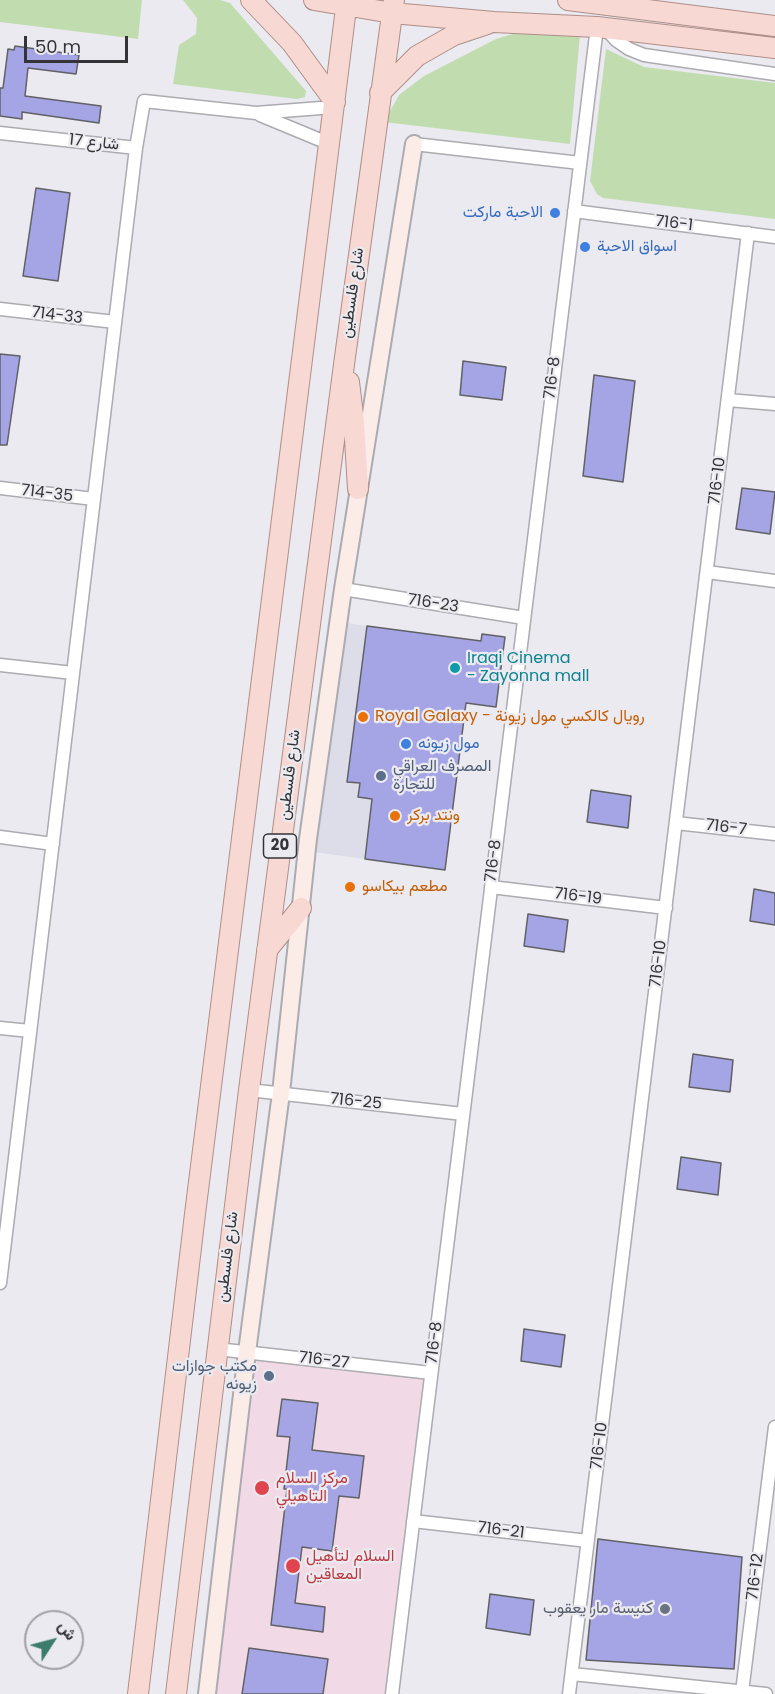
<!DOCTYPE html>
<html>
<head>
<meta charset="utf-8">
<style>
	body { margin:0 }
	#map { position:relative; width:775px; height:1694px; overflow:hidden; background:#eaeaf0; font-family:Poppins,Vazirmatn,sans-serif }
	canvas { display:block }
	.north { position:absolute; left:24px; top:1610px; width:60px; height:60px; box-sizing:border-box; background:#eaeaf0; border:2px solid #a1a1a6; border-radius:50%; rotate:54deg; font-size:16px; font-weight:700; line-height:24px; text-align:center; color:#343436 }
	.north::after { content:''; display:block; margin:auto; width:21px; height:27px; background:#3c7c6b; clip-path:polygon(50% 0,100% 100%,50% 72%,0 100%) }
	.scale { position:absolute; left:24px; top:36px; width:104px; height:27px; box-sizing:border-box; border:3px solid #343436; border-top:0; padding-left:8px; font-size:18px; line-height:21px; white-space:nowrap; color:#343436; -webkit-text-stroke:4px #eaeaf0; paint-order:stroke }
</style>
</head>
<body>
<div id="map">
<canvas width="775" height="1694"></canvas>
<div class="north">ش</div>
<div class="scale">50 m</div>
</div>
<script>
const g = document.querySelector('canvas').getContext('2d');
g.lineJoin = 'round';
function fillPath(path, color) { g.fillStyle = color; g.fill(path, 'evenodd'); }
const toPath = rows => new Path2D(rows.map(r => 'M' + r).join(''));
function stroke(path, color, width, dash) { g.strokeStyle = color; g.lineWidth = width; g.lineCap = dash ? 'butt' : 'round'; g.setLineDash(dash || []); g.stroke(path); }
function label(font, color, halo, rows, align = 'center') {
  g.font = font + ' Poppins,Vazirmatn,sans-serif'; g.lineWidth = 4.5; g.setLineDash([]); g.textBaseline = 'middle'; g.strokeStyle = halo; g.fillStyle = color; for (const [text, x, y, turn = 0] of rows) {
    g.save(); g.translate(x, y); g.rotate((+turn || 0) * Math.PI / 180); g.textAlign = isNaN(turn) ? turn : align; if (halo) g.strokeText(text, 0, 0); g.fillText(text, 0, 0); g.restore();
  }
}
fillPath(toPath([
	[345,623,481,641,482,634,505,637,496,707,466,703,445,870,314,852]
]), '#ddddea');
fillPath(toPath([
	[247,1352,431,1373,392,1694,207,1694]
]), '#f1dae5');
fillPath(toPath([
	[0,0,142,0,138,39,0,22],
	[183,0,220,0,230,3,306,91,305,97,297,99,173,84,179,45,196,34,197,18],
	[529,29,580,35,570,144,384,122,399,95,424,76,496,39],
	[606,49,644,67,775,83,775,219,603,198,597,194,590,181]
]), '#c1ddb0');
const building = toPath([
	[15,46,79,55,76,74,28,68,25,96,101,106,99,123,22,112,22,119,0,116,0,88,3,88,8,49,14,50,15,46],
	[36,188,70,193,58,281,23,276,36,188],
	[0,354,20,356,7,445,0,445,0,354],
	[463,361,506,367,502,400,460,395,463,361],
	[594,375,635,381,623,482,583,476,594,375],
	[742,488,775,492,770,534,736,529,742,488],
	[367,626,481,641,482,634,505,637,496,707,466,703,445,870,365,859,372,799,358,797,360,783,347,782,367,626],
	[591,790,631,796,628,828,587,822,591,790],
	[754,889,775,893,775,925,750,921,754,889],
	[528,914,568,920,564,952,524,946,528,914],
	[693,1054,733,1060,730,1092,689,1087,693,1054],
	[681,1157,721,1163,718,1195,677,1189,681,1157],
	[524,1329,565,1335,561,1367,521,1361,524,1329],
	[282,1399,318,1403,312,1450,364,1456,359,1498,339,1496,332,1551,302,1547,295,1603,325,1607,323,1632,271,1625,287,1489,284,1489,290,1437,277,1436,282,1399],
	[598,1539,742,1557,734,1669,586,1660,598,1539],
	[490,1594,534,1600,530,1635,486,1628,490,1594],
	[249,1648,328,1659,323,1694,242,1694,249,1648]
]);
fillPath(building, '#a5a4e5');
stroke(building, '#606165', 1.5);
const street = toPath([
	[605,28,616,40,629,49,644,55,775,74],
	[260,115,330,144],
	[0,133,136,148,144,101,256,113,334,107],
	[414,144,580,163],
	[574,211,775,237],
	[0,309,115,322],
	[728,400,775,404],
	[0,488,94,499],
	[707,572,775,581],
	[343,589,524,618],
	[0,665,73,673],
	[676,823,775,834],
	[0,837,53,844],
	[491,887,666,908],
	[0,1028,30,1031],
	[249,1090,463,1114],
	[0,1283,136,148],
	[217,1349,431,1373],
	[413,1521,588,1541],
	[572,1674,766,1694],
	[742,1692,775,1427],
	[392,1694,597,27],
	[569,1694,748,233]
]);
const secondary = toPath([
	[207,1694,247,1352,281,1093,308,839,343,589,414,144]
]);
const primary = toPath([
	[251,0,292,43,335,102],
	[314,0,392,13,494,22,597,27,775,48],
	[568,0,775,26],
	[380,93,417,56,454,35,487,24],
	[349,382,354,423,358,489],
	[267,950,301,908],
	[138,1694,195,1214,347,0],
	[176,1694,249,1090,345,357,394,0]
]);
stroke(street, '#ababb0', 15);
stroke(secondary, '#ababb0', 20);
stroke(primary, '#b08e88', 22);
stroke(street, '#fff', 12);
stroke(secondary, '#fbece8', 16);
stroke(primary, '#f7d8d2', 20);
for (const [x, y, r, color] of [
	[555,213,6,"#3f7fe0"],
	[585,247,6,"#3f7fe0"],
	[455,668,6,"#0f9aa8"],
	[363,717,6,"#e8710a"],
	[406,744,6,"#3f7fe0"],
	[381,776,6,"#5c6f8a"],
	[395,816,6,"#e8710a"],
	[350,887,6,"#e8710a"],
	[269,1376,6,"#5c6f8a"],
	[262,1488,8,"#e0444e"],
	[293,1566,8,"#e0444e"],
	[665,1609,6,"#6b7280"]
]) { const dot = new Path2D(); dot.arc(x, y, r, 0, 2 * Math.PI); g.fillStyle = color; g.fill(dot); stroke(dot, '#eaeaf0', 2); }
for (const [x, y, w] of [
	[280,846,33]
]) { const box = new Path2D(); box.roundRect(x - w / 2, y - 12, w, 24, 4.5); g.fillStyle = '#eaeaf0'; g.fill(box); stroke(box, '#343436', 1.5); }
label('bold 15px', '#343436', null, [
	["20",280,846]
]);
label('16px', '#343436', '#eaeaf0', [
	["شارع 17",94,143,6],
	["716-1",674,224,7],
	["شارع فلسطين",353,293,-82],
	["714-33",57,316,7],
	["716-8",553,378,-83],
	["716-10",718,481,-83],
	["714-35",47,494,7],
	["716-23",433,604,9],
	["شارع فلسطين",290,775,-83],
	["716-7",726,828,7],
	["716-8",494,861,-83],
	["716-19",578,897,7],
	["716-10",659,964,-83],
	["716-25",356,1102,6],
	["شارع فلسطين",228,1257,-83],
	["716-8",435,1343,-83],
	["716-27",324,1361,7],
	["716-10",600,1446,-83],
	["716-21",501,1531,7],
	["716-12",756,1577,-83]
]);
label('16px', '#366cbe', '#eaeaf0', [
	["الاحبة ماركت",543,213,"right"],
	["اسواق الاحبة",597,247],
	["مول زيونه",418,744]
], 'left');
label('16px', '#0d838f', '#eaeaf0', [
	["Iraqi Cinema",467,659],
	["- Zayonna mall",467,677]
], 'left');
label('16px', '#c56008', '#eaeaf0', [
	["Royal Galaxy - رويال كالكسي مول زيونة",375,717],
	["ونتد بركر",407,816],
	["مطعم بيكاسو",362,887]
], 'left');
label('16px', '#4e5e75', '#eaeaf0', [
	["المصرف العراقي",393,767],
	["للتجارة",393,785],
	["مكتب جوازات",257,1367,"right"],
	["زيونه",257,1385,"right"]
], 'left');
label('16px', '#be3a42', '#eaeaf0', [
	["مركز السلام",276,1479],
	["التاهيلي",276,1497],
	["السلام لتأهيل",306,1557],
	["المعاقين",306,1575]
], 'left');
label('16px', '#5b616d', '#eaeaf0', [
	["كنيسة مار يعقوب",653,1609]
], 'right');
</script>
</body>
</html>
